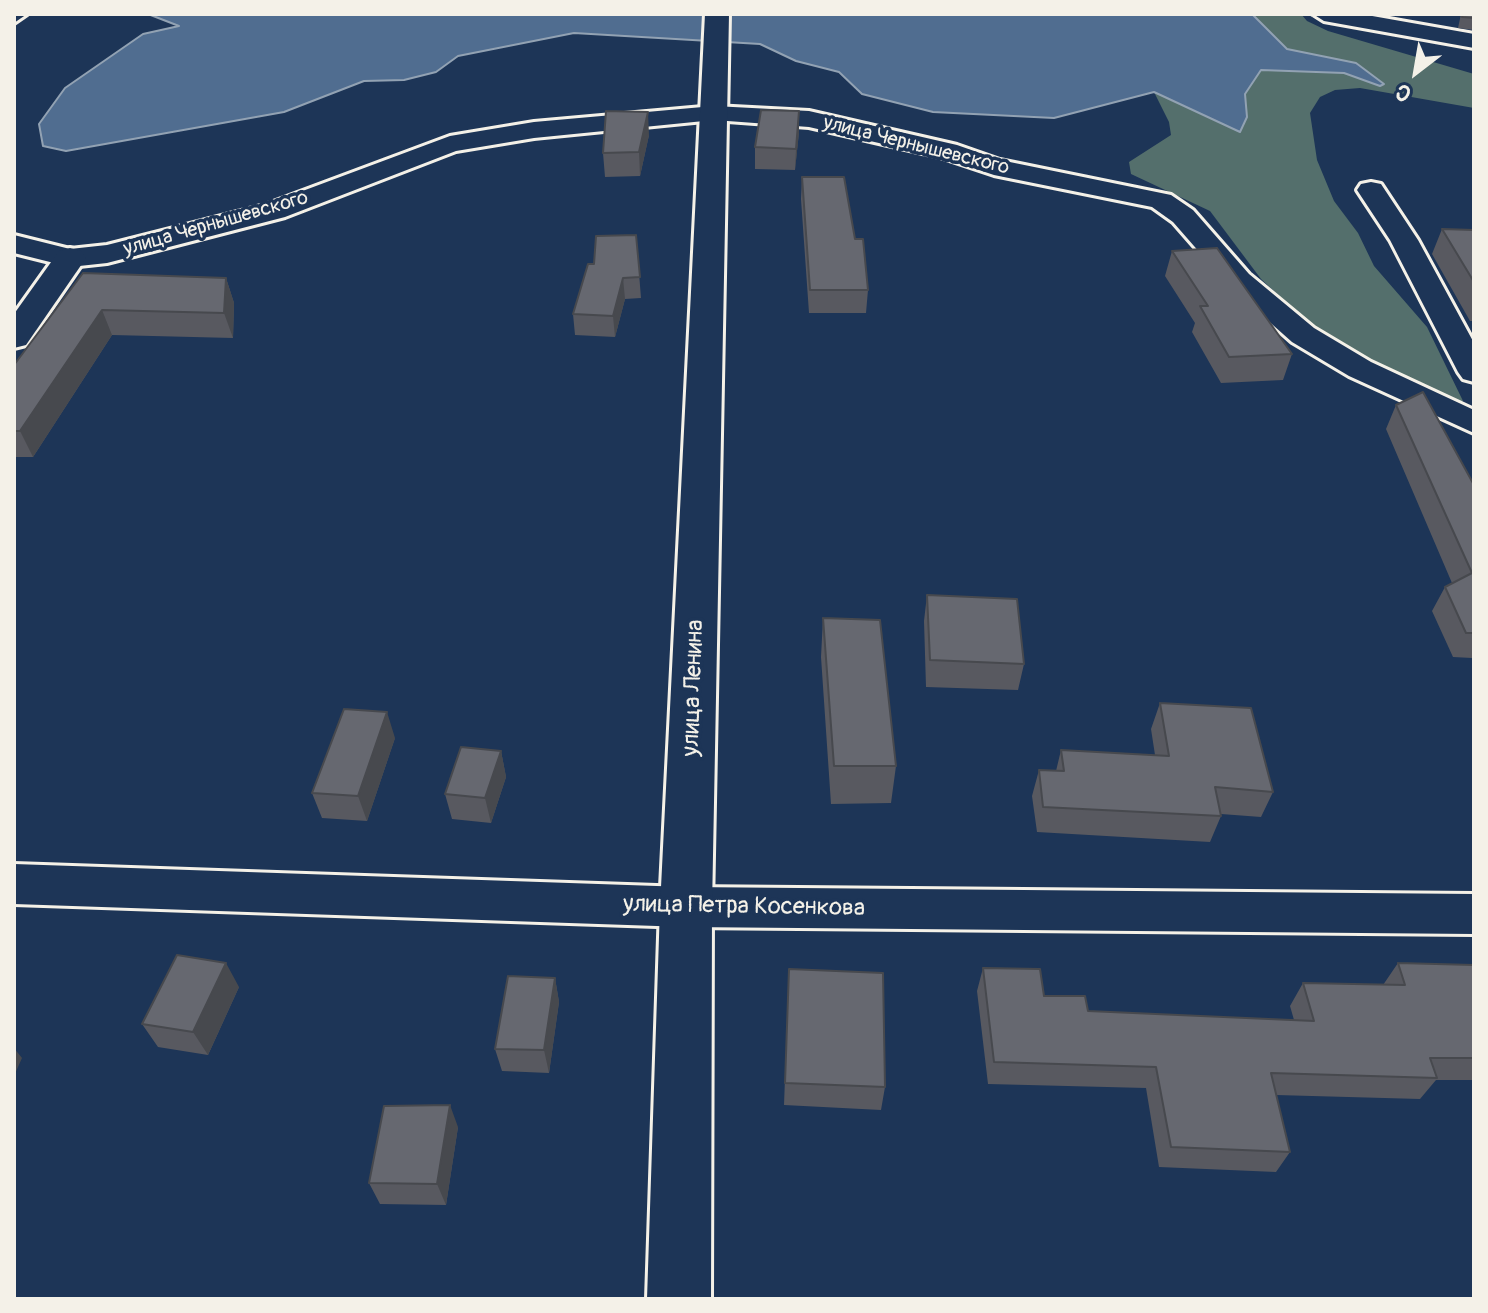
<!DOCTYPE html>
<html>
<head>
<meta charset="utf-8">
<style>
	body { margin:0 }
	#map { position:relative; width:1488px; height:1313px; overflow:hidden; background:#1d3557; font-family:Pangolin,sans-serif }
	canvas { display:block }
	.frame { position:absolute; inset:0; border:16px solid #f4f1e8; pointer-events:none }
	.north { position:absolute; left:1376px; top:32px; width:80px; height:80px; -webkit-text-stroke:6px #1d3557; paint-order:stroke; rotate:211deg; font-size:22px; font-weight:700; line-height:32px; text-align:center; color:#f4f1e8 }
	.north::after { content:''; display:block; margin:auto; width:28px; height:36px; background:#f4f1e8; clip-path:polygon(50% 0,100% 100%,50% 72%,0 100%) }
</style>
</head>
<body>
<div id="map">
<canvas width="1488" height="1313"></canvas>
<div class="frame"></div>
<div class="north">С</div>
</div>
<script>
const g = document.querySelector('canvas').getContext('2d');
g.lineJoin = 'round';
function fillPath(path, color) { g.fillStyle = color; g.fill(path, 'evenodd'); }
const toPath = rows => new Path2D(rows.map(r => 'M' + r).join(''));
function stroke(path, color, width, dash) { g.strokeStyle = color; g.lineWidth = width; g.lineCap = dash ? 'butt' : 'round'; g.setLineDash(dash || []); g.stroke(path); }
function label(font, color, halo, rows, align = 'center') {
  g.font = font + ' Pangolin,sans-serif'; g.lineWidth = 7; g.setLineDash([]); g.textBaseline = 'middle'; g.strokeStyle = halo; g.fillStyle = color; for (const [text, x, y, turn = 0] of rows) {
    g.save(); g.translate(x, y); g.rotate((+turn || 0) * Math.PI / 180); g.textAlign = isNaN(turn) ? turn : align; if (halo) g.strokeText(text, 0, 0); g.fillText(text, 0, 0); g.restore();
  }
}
fillPath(toPath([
	[1252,14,1301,14,1307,21,1328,31,1474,74,1474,108,1360,88,1335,90,1320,97,1310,113,1317,160,1334,201,1358,233,1374,266,1427,327,1463,401,1449,404,1422,392,1313,327,1261,279,1210,211,1131,174,1129,162,1171,135,1169,122,1154,92,1240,132,1247,117,1245,94,1261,70,1345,73,1379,86,1356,63,1287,49]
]), '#546f6c');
const water = toPath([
	[148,14,1252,14,1287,49,1356,63,1384,84,1380,86,1344,73,1261,70,1245,94,1247,117,1240,132,1154,92,1054,118,933,112,862,94,839,72,796,61,760,44,574,33,458,56,436,72,404,80,364,81,284,112,66,151,43,146,39,124,65,88,143,34,179,26,148,14]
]);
fillPath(water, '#506d90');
stroke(water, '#92a2b3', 2);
const service = toPath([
	[14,14,27,14,14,23,14,14]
]);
const minor = toPath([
	[1313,14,1361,14,1474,34,1474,48,1324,21,1313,14],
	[714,106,809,111,957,145,1000,160,1171,195,1193,210,1249,274,1314,328,1371,362,1474,410,1474,433,1349,376,1292,342,1229,286,1173,222,1152,207,994,175,940,157,809,127,714,120,534,138,456,151,285,217,107,263,70,267,14,253,14,235,70,249,107,245,265,205,450,136,534,122,714,106],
	[1371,182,1381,184,1418,240,1474,343,1474,382,1463,379,1458,372,1390,240,1357,190,1361,184,1371,182],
	[14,864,686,887,1474,894,1474,934,686,927,14,904,14,864]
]);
const tertiary = toPath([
	[70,248,81,251,86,258,26,345,14,348,14,314,59,251,70,248]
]);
const secondary = toPath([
	[705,14,729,14,712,907,711,1299,647,1299,660,907,705,14]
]);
stroke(service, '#f4f1e8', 6);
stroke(minor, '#f4f1e8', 6);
stroke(tertiary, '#f4f1e8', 6);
stroke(secondary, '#f4f1e8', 6);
fillPath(service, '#1d3557');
fillPath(minor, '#1d3557');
fillPath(tertiary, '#1d3557');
fillPath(secondary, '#1d3557');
fillPath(toPath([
	[1461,14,1474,14,1474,30,1458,28],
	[799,132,795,170,755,169,755,147],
	[649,135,640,176,605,177,603,153],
	[802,177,855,239,868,290,866,313,809,313,801,199],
	[1442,229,1474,230,1474,321,1470,321,1432,254],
	[636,235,641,298,625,299,615,337,575,335,573,314,594,264],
	[1172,251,1292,354,1283,380,1221,383,1192,332,1195,323,1165,276],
	[83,273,226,278,234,303,233,338,112,335,33,457,14,457,14,365],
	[1396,405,1474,485,1474,662,1472,658,1453,657,1432,611,1445,587,1452,583,1386,429],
	[927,595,1024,664,1018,690,926,687,924,621],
	[823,618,896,766,891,803,831,804,821,657],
	[1160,703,1273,792,1261,817,1221,814,1221,816,1210,842,1037,832,1032,796,1039,770,1056,771,1061,750,1155,755,1151,729],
	[395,738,367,821,322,818,312,793],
	[501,751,506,777,491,823,452,819,445,794],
	[1398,963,1474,965,1474,1080,1436,1080,1420,1099,1276,1095,1290,1152,1276,1172,1159,1167,1146,1088,988,1084,977,991,983,968,1044,996,1088,1011,1294,1020,1290,1006,1303,983,1383,985],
	[789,969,885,1087,881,1110,784,1105],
	[555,978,559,1002,549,1073,502,1071,495,1049],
	[239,987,208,1055,158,1047,142,1024],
	[458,1127,446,1205,380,1204,369,1183]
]), '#585960');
fillPath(toPath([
	[799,111,799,132,795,170,796,149],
	[648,112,649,135,640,176,639,152],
	[226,278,234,303,233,338,224,313],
	[623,278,625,299,615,337,613,316],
	[102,310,112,335,33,457,20,431],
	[387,712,395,738,367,821,358,796],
	[501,751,506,777,491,823,485,798],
	[226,963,239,987,208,1055,193,1032],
	[555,978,559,1002,549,1073,544,1050],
	[14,1048,22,1058,14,1076],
	[450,1105,458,1127,446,1205,437,1184]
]), '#47494e');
const building = toPath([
	[1463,14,1474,14,1474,18,1462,17,1463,14],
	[761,110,799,111,796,149,755,147,761,110],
	[606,111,648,112,639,152,603,153,606,111],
	[802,177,844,177,855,239,863,239,868,290,810,290,802,177],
	[1442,229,1474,230,1474,282,1442,229],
	[636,235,640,277,623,278,613,316,573,314,588,264,594,264,596,236,636,235],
	[1217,248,1292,354,1229,357,1200,306,1208,306,1172,251,1217,248],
	[83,273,226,278,224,313,102,310,20,431,14,431,14,365,83,273],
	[1423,392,1474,485,1474,633,1466,633,1445,587,1472,573,1396,405,1423,392],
	[927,595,1017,599,1024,664,930,660,927,595],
	[823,618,880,620,896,766,834,766,823,618],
	[1160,703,1251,708,1273,792,1215,787,1221,816,1043,807,1039,770,1064,771,1061,750,1169,756,1160,703],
	[344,709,387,712,358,796,312,793,344,709],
	[461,747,501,751,485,798,445,794,461,747],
	[177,955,226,963,193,1032,142,1024,177,955],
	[1398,963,1474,965,1474,1058,1430,1058,1437,1078,1271,1073,1290,1152,1171,1147,1156,1067,994,1062,983,968,1040,969,1044,996,1085,996,1088,1011,1314,1021,1303,983,1405,985,1398,963],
	[789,969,883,973,885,1087,785,1083,789,969],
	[508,976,555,978,544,1050,495,1049,508,976],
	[450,1105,437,1184,369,1183,384,1106,450,1105]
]);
fillPath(building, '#666870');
stroke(building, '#47494e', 2);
label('20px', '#f4f1e8', '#1d3557', [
	["улица Чернышевского",916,146,14],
	["улица Чернышевского",216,224,-16]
]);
label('24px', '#f4f1e8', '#1d3557', [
	["улица Ленина",694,688,-88],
	["улица Петра Косенкова",744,907,1]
]);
</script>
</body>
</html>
